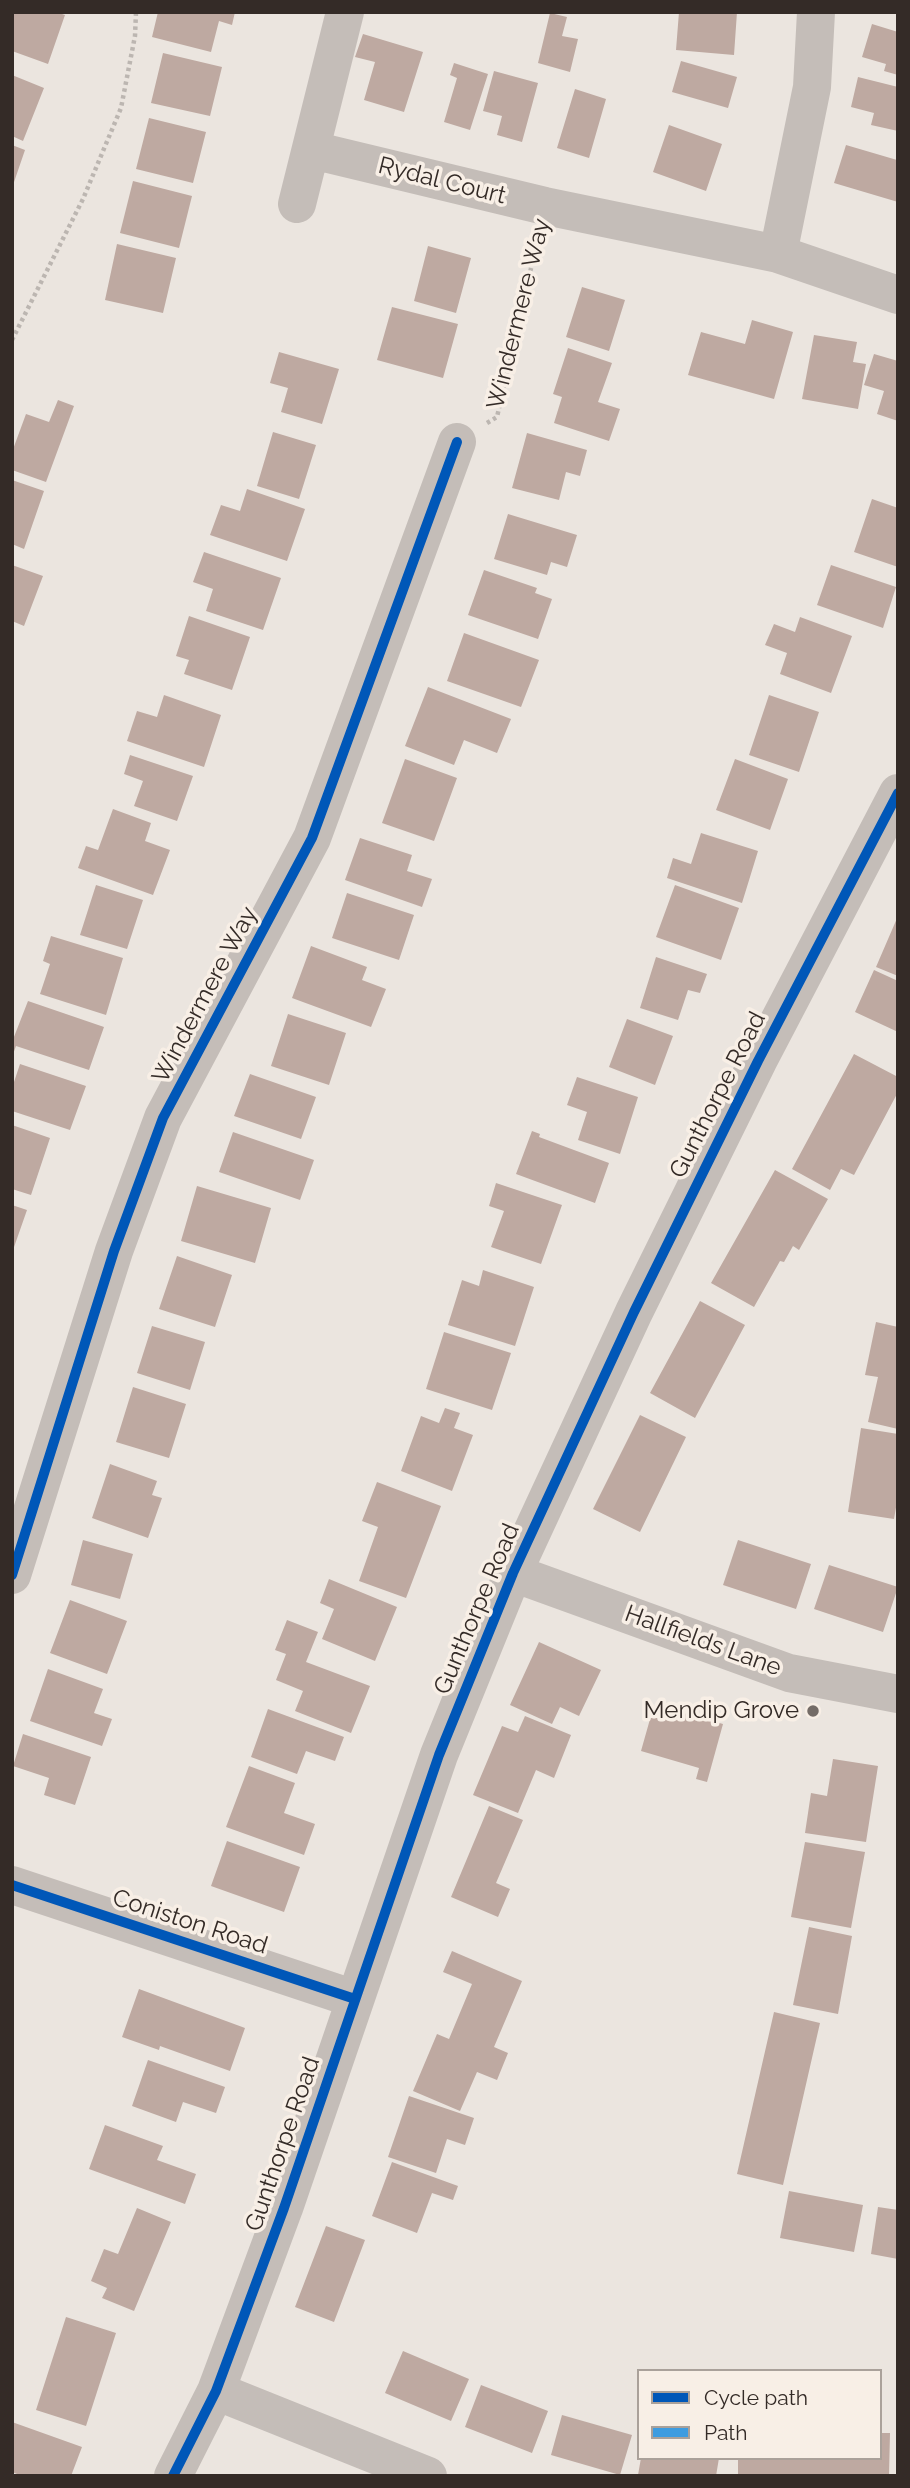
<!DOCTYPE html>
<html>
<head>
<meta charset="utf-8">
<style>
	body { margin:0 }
	#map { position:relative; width:910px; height:2488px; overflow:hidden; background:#ebe5df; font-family:Raleway,sans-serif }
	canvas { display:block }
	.frame { position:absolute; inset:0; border:14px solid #342b27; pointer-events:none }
	.legend { position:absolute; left:637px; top:2369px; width:245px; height:91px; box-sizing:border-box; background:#f8efe6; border:2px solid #aaa19a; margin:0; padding:9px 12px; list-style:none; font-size:21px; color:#342b27 }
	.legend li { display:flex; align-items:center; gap:14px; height:35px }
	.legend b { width:35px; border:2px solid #aaa19a }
</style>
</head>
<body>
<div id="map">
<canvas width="910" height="2488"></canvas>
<div class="frame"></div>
<ul class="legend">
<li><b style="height:9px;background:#0057b8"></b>Cycle path</li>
<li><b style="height:9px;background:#3e9ce0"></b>Path</li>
</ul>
</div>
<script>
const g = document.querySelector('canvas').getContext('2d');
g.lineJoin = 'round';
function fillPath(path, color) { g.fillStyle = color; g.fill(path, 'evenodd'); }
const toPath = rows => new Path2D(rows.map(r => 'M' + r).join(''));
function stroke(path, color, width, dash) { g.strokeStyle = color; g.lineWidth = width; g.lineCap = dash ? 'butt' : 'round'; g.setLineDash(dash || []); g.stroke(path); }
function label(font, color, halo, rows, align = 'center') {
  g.font = font + ' Raleway,sans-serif'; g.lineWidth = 7; g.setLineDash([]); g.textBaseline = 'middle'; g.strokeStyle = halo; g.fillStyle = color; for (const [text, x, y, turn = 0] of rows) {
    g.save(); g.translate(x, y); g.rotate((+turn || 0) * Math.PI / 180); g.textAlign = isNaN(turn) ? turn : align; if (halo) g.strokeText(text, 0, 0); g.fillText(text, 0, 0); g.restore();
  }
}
fillPath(toPath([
	[12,12,56,12,65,15,48,64,12,51],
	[158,12,235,12,232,25,219,21,211,52,152,37],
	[679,12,737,12,734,55,676,50],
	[550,13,567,17,562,36,578,39,570,72,538,63],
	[872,24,898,32,898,75,884,71,886,64,862,57],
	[363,34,423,52,404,112,364,100,375,62,355,57],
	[163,53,222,67,210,116,151,103],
	[681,61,737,77,728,108,672,92],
	[454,63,488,74,470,130,444,122,457,78,450,75],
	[494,71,538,83,522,142,497,135,502,116,483,111],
	[12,75,44,88,23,141,12,136],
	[858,77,898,87,898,131,871,125,874,113,851,107],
	[575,89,606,99,589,158,557,148],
	[149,118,206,132,193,183,136,169],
	[669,125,722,144,706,191,653,172],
	[12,145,25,150,13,185,12,185],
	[846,145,897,160,898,202,834,183],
	[133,181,192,196,179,248,120,233],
	[117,244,176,258,163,313,105,300],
	[428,246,471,258,456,313,414,301],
	[582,287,625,300,609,351,566,337],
	[392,307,458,324,443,378,377,360],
	[752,320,793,332,774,399,688,375,701,332,745,344],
	[814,335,857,342,853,362,866,364,858,409,802,399],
	[568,348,612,363,598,402,620,409,609,441,554,423,562,397,553,394],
	[279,352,339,369,322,424,281,412,288,388,270,383],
	[874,354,898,361,898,421,877,414,884,391,864,385],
	[58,400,74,406,46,482,12,470,12,452,26,414,49,422],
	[273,432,316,445,299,499,257,486],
	[527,433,587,450,580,476,566,472,559,500,512,488],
	[12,480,44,491,24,549,12,544],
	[247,489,305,509,287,561,210,535,221,505,240,511],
	[872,499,898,508,898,567,854,552],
	[508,514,577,535,567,567,551,562,547,575,494,559],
	[204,552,281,578,263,630,206,611,213,589,193,582],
	[12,565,43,576,24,626,12,621],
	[831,565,896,587,883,628,817,605],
	[484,570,537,588,535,593,552,599,538,639,468,615],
	[189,616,250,637,232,690,184,674,189,660,176,656],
	[800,617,852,636,831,693,780,674,787,653,765,645,774,624,795,632],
	[464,633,539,660,521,707,447,681],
	[428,687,511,719,497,753,464,740,454,765,405,746],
	[164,695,221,715,204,767,127,741,137,711,157,717],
	[769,695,819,712,799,772,749,755],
	[130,755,193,776,177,821,134,806,143,781,124,774],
	[405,759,457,778,434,841,382,823],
	[735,759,788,779,770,830,716,810],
	[113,809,151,823,145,841,170,850,153,895,78,868,86,846,98,850],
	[701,833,758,851,742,903,667,878,673,858,691,864],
	[360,838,412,855,407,871,432,879,422,907,345,880],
	[96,885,143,900,127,949,80,935],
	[675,885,739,908,721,960,656,937],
	[347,893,414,915,399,960,332,938],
	[898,916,898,976,876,967],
	[51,936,123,958,106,1015,40,994,50,964,43,961],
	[311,946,367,967,362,980,386,989,371,1027,292,998],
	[656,957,707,974,700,993,688,990,678,1020,640,1008],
	[874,970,898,981,898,1032,855,1012],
	[28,1001,104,1027,89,1070,16,1046,12,1057,12,1042],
	[288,1014,346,1033,329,1085,271,1066],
	[627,1019,673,1036,655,1085,609,1067],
	[854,1054,898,1077,898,1092,854,1175,841,1169,830,1190,792,1169],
	[20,1064,86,1086,70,1130,12,1111,12,1088],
	[250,1074,316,1097,301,1139,234,1116],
	[577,1077,638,1097,620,1154,578,1140,587,1112,567,1105],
	[12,1125,50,1138,31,1195,12,1189],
	[532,1131,540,1134,539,1137,609,1163,595,1203,516,1174],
	[233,1132,314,1160,300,1200,219,1172],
	[775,1170,828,1199,799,1250,793,1246,784,1262,780,1261,754,1307,711,1283],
	[496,1183,562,1205,541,1264,491,1247,504,1211,489,1206],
	[197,1186,271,1208,255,1263,181,1241],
	[12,1205,27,1210,13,1250,12,1250],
	[177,1256,232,1275,215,1327,159,1309],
	[483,1270,534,1287,515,1346,448,1325,462,1280,479,1286],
	[700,1301,745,1325,695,1418,650,1393],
	[876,1322,898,1327,898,1429,868,1422,878,1377,865,1375],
	[152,1326,205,1342,190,1390,137,1373],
	[444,1332,511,1353,492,1410,426,1389],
	[133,1387,186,1404,169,1458,116,1442],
	[445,1408,460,1413,454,1428,473,1435,452,1491,401,1471,421,1416,439,1423],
	[640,1415,686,1437,640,1532,593,1509],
	[861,1428,898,1434,898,1496,894,1519,848,1512],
	[110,1464,157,1481,152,1495,162,1498,148,1538,92,1518],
	[377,1482,441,1506,406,1598,359,1581,378,1527,362,1521],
	[83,1540,133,1554,120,1599,71,1585],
	[738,1540,811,1564,796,1609,723,1585],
	[829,1565,898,1587,883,1632,814,1609],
	[329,1579,397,1607,375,1661,322,1639,334,1609,320,1603],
	[70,1600,127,1621,107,1674,50,1653],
	[287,1620,318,1632,306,1662,370,1686,351,1733,295,1711,303,1691,276,1680,286,1654,275,1650],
	[539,1642,601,1670,579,1716,560,1707,552,1724,510,1705],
	[48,1669,103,1689,94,1713,112,1719,102,1746,30,1721],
	[654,1705,723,1724,707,1782,696,1779,699,1768,641,1751],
	[268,1709,344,1737,335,1761,306,1751,297,1774,251,1757],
	[525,1716,571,1735,554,1778,536,1770,518,1813,473,1795,502,1726,518,1732],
	[23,1734,91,1757,75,1805,44,1795,49,1778,13,1766],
	[833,1759,878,1766,866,1842,805,1833,811,1793,827,1796],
	[249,1766,295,1783,284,1813,315,1824,304,1855,226,1827],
	[489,1806,523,1820,496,1883,510,1889,498,1917,451,1897],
	[227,1841,300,1867,284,1912,211,1886],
	[805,1842,865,1852,851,1928,791,1917],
	[809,1927,852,1936,838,2014,793,2005],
	[452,1951,522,1981,494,2047,508,2053,497,2080,477,2072,460,2111,413,2091,437,2034,449,2039,472,1984,443,1972],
	[139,1989,245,2028,230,2071,160,2046,159,2050,122,2037],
	[774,2012,820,2023,783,2185,737,2174],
	[148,2060,225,2087,216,2113,183,2102,176,2122,132,2106],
	[409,2096,474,2118,465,2145,447,2139,436,2173,388,2157],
	[105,2125,163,2146,157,2160,196,2174,185,2204,89,2169],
	[392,2162,458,2186,453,2200,432,2193,417,2233,372,2216],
	[789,2191,863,2205,854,2252,780,2238],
	[878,2207,898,2210,898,2259,871,2254],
	[137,2208,171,2222,134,2311,102,2298,107,2288,91,2281,104,2249,118,2254],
	[326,2226,365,2240,334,2322,295,2307],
	[66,2317,116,2333,86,2426,36,2410],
	[403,2351,469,2379,451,2421,385,2393],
	[481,2385,548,2411,532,2453,465,2427],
	[562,2415,632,2435,620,2475,551,2455],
	[12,2422,82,2447,71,2476,22,2476,12,2472],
	[880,2433,890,2433,889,2476,738,2476,738,2458,880,2458],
	[641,2458,719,2458,716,2476,640,2476,638,2475]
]), '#bea9a1');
stroke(toPath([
	[12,340,83,199,121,108,135,36,136,12],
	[487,423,497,417,537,242]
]), '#bcb6b1', 4.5, [3.5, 3.5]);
stroke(toPath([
	[312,150,545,206,778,254,898,295],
	[297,204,345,12],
	[778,254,812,87,816,12],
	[513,1573,789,1673,898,1694],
	[12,1575,114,1251,163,1118,312,838,457,442],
	[12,1885,355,1999],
	[216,2391,428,2476],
	[173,2476,216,2391,284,2208,439,1755,513,1573,634,1312,758,1061,898,793]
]), '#c4bdb8', 38);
stroke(toPath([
	[897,831,898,831]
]), '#3e9ce0', 9, [18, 9]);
stroke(toPath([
	[12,1575,114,1251,163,1118,312,838,457,442],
	[12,1885,355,1999],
	[173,2476,216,2391,284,2208,439,1755,513,1573,634,1312,758,1061,898,793]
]), '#0057b8', 10);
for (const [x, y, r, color] of [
	[813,1711,7,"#746c67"]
]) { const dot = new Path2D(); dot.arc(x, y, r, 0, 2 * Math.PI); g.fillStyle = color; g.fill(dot); stroke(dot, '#f8efe6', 2.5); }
label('24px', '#342b27', '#f8efe6', [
	["Rydal Court",442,181,14],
	["Windermere Way",519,314,-76],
	["Windermere Way",205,995,-62],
	["Gunthorpe Road",718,1095,-63],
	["Gunthorpe Road",477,1609,-67],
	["Hallfields Lane",703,1641,20],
	["Coniston Road",190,1922,18],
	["Gunthorpe Road",283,2144,-71]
]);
label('24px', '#342b27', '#f8efe6', [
	["Mendip Grove",799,1711]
], 'right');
</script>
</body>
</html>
